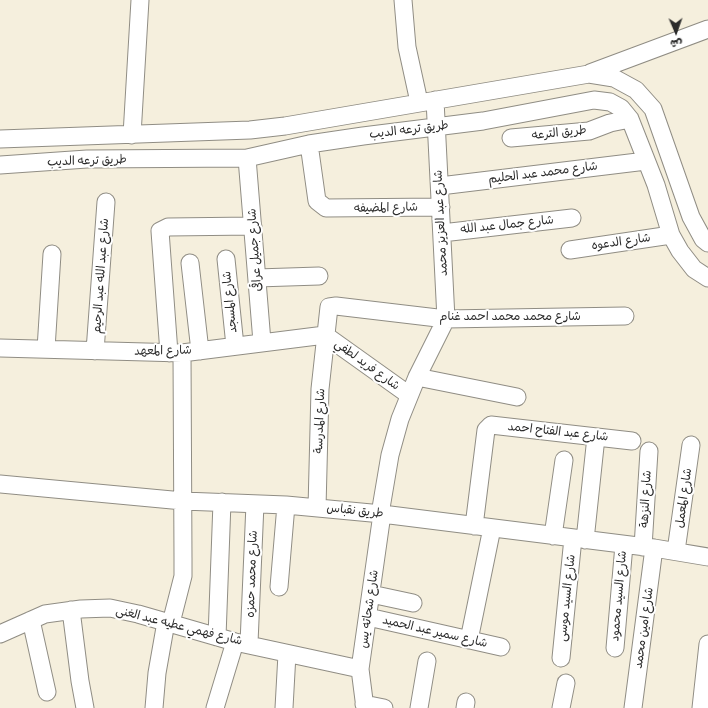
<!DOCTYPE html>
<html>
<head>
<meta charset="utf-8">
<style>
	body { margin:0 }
	#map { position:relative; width:708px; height:708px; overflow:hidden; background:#f5efdd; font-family:"Patrick Hand","Playpen Sans Arabic",sans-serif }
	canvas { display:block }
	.north { position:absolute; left:656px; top:12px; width:40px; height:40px; -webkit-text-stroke:3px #fff; paint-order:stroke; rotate:178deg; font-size:11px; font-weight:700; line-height:16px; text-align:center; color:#2b2b2b }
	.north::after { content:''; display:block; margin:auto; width:14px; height:18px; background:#2b2b2b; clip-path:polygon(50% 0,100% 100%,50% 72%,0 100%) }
</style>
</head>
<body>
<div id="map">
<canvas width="708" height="708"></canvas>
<div class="north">ش</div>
</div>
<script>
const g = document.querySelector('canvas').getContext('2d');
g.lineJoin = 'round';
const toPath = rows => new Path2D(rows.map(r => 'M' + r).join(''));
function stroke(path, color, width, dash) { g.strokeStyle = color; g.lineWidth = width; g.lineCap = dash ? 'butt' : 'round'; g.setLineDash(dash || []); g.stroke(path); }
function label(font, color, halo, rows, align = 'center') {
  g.font = font + ' "Patrick Hand","Playpen Sans Arabic",sans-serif'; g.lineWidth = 4; g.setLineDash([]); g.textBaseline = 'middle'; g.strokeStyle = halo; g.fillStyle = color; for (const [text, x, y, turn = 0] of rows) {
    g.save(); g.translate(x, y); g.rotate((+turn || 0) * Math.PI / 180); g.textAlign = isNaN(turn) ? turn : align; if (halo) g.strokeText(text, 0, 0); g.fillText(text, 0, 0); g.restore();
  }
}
const minor = toPath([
	[403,0,407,47,419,102],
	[590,73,708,29],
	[132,135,140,0],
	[511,138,589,131,610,123,630,119],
	[0,139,250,130,285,126,589,74,614,78,636,90,653,109,691,217,703,239,708,243],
	[309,144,317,201,326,208,441,207],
	[247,158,262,342],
	[0,165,87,159,247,158,309,144,363,136,483,121,594,100,610,102,621,108,630,119,656,185,671,235,680,251,694,269,708,278],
	[440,186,646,161],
	[442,233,572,218],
	[570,250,671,235],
	[226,259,235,346],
	[190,263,200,351],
	[257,278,319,276],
	[325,335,409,395],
	[0,348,182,353,325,335],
	[46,349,52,254],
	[95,351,106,202],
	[169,353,160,231,168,227,253,226],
	[417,377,517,397],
	[0,484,183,501,286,505,382,514,654,548,708,557],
	[317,508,320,389,329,307,336,306,446,319,625,316],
	[380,514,390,455,400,419,417,377,446,319,435,100],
	[474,526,486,430,491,425,632,441],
	[553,536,564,460],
	[585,540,596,437],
	[643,547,649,451],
	[676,551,691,445],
	[279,587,286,505],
	[371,594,413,603],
	[71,610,80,681,85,708],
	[368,617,501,647],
	[31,620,47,692],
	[171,623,183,576,183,558,182,353],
	[0,634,45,614,81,609,110,608,138,614,235,642,360,669],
	[217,637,222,502],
	[469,640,492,528],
	[249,643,255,504],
	[615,648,624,545],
	[561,658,573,538],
	[364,704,384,708],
	[154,708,157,673,166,622],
	[215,708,235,642],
	[284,708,287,654],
	[365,708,360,669,382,514],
	[419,708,427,661],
	[465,708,466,702],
	[561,708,566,683],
	[633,708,654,548],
	[701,708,708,644]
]);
stroke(minor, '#908d84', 19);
stroke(minor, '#fff', 17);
label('12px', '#2b2b2b', '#fff', [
	["طريق ترعه الديب",409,130,-7],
	["طريق الترعه",559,133,-6],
	["طريق ترعه الديب",87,161,-2],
	["شارع محمد عبد الحليم",543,173,-7],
	["شارع المضيفه",386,208,-1],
	["شارع عبد العزيز محمد",441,223,-93],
	["شارع جمال عبد الله",507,225,-6],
	["شارع الدعوه",621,242,-8],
	["شارع جميل عراقى",255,250,-94],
	["شارع عبد الله عبد الرحيم",101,276,-86],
	["شارع المسجد",230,302,-96],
	["شارع محمد محمد احمد غنام",510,317],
	["شارع المعهد",163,351,-1],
	["شارع فريد لطفي",367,365,36],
	["شارع المدرسة",320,421,-88],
	["شارع عبد الفتاح احمد",558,432,6],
	["شارع المعمل",684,498,-82],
	["شارع النزهة",646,499,-87],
	["طريق نقباس",355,511,6],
	["شارع محمد حمزه",252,574,-88],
	["شارع السيد محمود",619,596,-85],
	["شارع السيد موسى",567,598,-84],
	["شارع شحاته يس",369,609,-82],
	["شارع فهمي عطيه عبد الغنى",179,626,14],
	["شارع امين محمد",644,628,-82],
	["شارع سمير عبد الحميد",435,632,13]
]);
</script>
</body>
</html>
